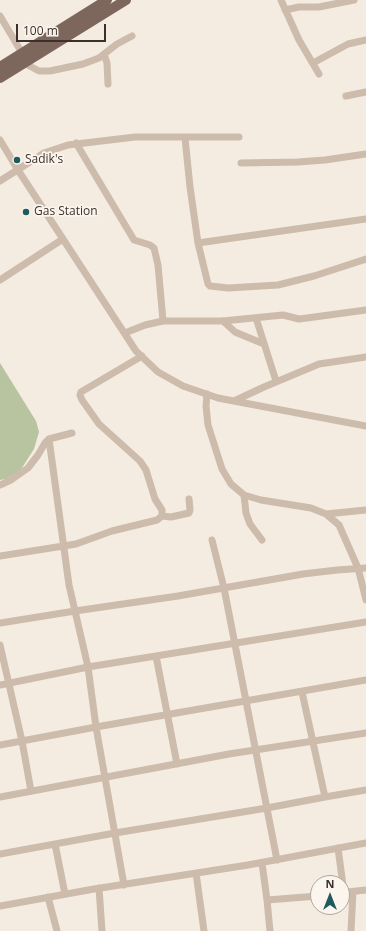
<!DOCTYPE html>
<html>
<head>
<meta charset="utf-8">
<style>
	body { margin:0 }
	#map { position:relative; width:366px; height:931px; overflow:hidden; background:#f4ebe1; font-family:"Open Sans",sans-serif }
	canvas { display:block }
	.north { position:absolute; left:310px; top:875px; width:40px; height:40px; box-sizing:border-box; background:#fbf5ee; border:1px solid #aea6a0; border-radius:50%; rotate:0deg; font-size:11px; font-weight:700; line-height:16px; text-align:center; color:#3b302b }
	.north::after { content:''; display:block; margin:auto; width:14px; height:18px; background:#1f5a5e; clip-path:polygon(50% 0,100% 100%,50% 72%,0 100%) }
	.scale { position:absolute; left:16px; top:24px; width:90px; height:18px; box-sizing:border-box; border:2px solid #3b302b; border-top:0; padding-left:5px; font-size:12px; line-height:14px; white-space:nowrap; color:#3b302b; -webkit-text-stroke:3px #fbf5ee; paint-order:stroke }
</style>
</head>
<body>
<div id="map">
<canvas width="366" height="931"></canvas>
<div class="north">N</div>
<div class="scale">100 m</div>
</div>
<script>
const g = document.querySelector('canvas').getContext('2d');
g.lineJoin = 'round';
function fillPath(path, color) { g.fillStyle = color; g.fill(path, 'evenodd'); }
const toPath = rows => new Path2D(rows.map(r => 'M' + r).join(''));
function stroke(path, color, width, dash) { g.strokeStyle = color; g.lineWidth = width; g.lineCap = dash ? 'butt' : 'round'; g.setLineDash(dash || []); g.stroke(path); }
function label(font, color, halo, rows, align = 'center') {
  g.font = font + ' "Open Sans",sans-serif'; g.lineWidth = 3.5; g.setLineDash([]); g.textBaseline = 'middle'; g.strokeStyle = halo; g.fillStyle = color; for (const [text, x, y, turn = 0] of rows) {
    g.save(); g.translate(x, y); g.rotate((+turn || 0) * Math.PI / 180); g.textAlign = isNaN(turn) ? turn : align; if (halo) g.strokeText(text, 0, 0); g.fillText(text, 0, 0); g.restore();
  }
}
fillPath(toPath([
	[0,363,36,421,39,432,34,449,20,471,6,479,0,480]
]), '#b8c4a0');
stroke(toPath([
	[281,0,299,40,319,74],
	[285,10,299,7,319,7,354,0],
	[0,16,22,53],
	[104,54,107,63,108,84],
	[24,63,39,71,50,71,83,64,99,58,117,44,132,36],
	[313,63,348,44,366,40],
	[346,96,366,92],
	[185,138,190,187,198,243,208,284,210,286,228,288,278,285,314,276,366,259],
	[0,140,18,170,136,351,158,372,183,386,218,398,366,426],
	[76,143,134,240,150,245,154,248,158,265,163,321],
	[241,163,298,162,325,160,366,154],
	[0,181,44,153,68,145,135,137,239,137],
	[198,243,366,219],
	[0,280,63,239],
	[256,318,276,381],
	[223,321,235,332,264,344],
	[125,333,145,325,163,321,223,321,283,315,299,319,307,318,366,310],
	[142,356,81,392,80,395,82,400,99,424,140,461,146,470,155,499,162,510,162,516],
	[207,394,206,406,208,425,222,469,231,484,244,495,261,500,311,508,326,514,339,525,358,568,366,600],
	[234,401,264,387,319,364,366,357],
	[49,439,69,585,88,667,96,727,124,885],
	[0,485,11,480,28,468,38,455,45,443,49,439,72,433],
	[244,495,246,513,250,524,262,540],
	[326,514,366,510],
	[212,540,224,588,277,860],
	[0,556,76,544,112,531,157,520,162,516,171,517,189,513,190,510,189,499],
	[0,623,75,611,178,596,303,574,337,570,366,568],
	[0,645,22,741,31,791],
	[156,656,177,764],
	[0,685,88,667,366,622],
	[302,692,325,797],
	[0,745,96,727,366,680],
	[0,797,229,754,366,733],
	[55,844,65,894],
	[338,848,344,893],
	[0,854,115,833,267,808,325,797,366,790],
	[262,863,267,900,270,931],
	[196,873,204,931],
	[99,888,102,931],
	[348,892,366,890],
	[48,897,57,931],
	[267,900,318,896],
	[0,906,94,889,248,865,366,843],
	[351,931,353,892]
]), '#cdbbac', 7);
stroke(toPath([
	[0,67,107,0],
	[0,78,126,0]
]), '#7d675c', 10);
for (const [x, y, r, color] of [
	[17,160,4,"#1f5a5e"],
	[26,212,4,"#1f5a5e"]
]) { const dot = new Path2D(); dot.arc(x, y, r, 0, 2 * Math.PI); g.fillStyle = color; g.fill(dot); stroke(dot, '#fbf5ee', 1.5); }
label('12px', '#3b302b', '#fbf5ee', [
	["Sadik's",25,160],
	["Gas Station",34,212]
], 'left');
</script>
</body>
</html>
